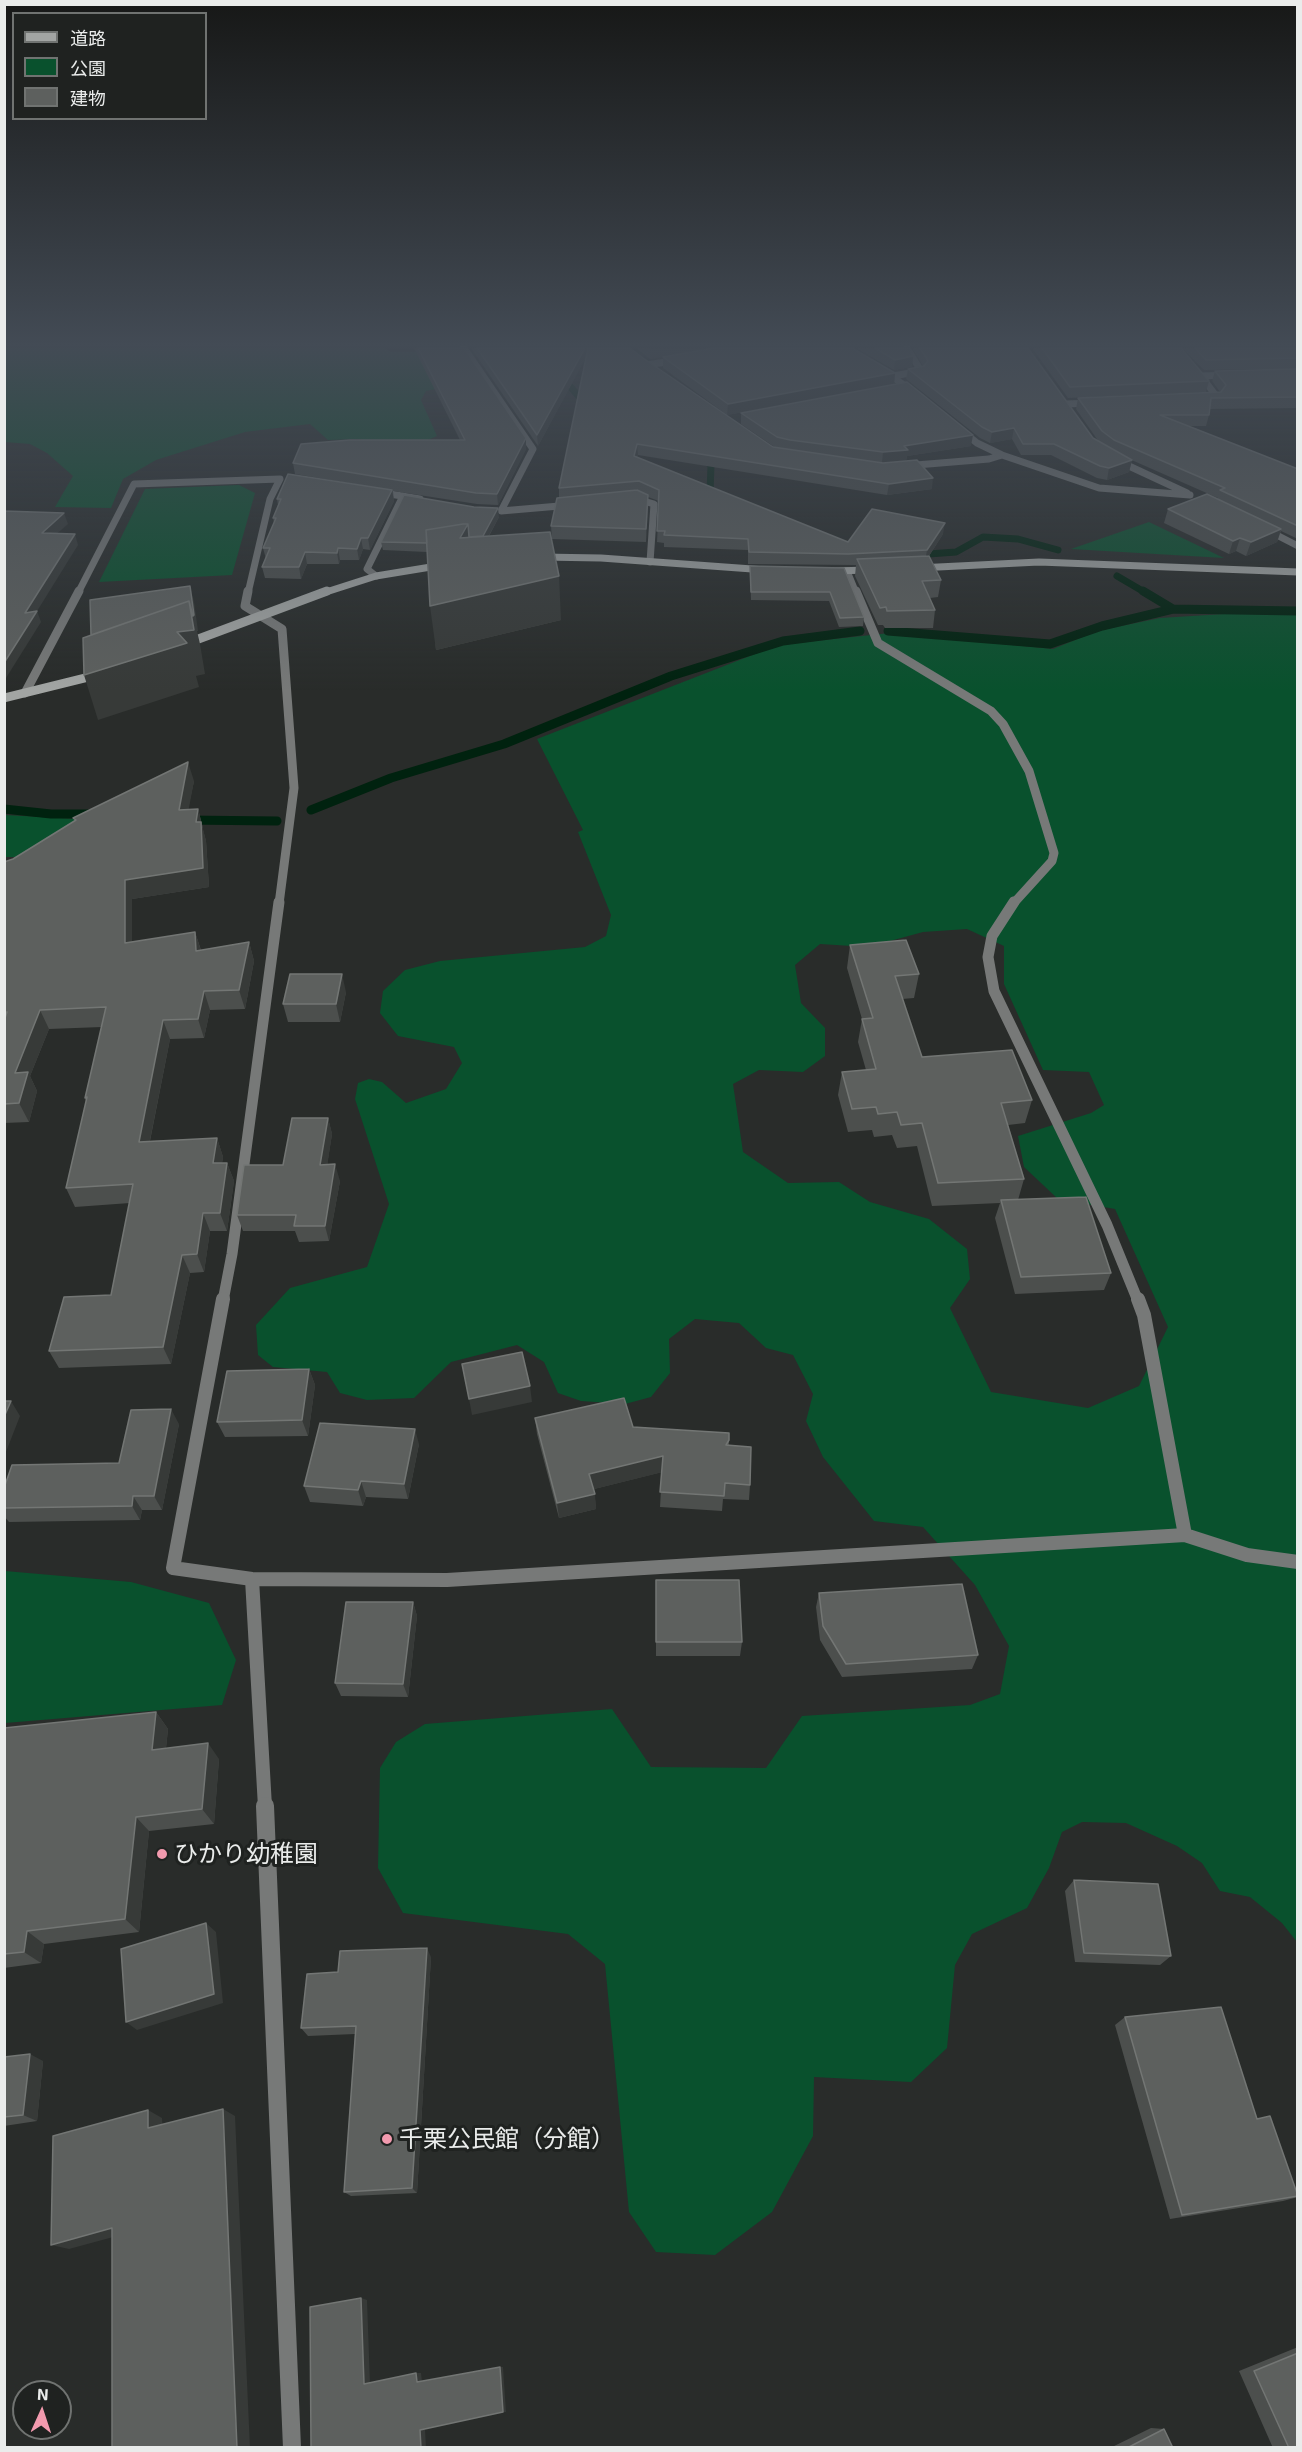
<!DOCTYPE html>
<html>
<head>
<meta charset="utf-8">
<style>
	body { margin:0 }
	#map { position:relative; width:1302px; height:2452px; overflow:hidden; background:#292c2a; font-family:"Exo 2","Noto Sans JP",sans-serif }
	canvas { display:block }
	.frame { position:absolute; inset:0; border:6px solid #eaeceb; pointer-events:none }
	.legend { position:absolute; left:12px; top:12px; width:195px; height:108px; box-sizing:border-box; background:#1f2220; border:2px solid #707371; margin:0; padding:8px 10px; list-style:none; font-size:18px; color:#eaeceb }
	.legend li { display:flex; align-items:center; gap:12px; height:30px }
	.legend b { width:30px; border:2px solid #707371 }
	.north { position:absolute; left:12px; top:2380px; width:60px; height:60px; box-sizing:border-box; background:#1f2220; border:2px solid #707371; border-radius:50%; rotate:3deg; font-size:16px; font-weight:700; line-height:24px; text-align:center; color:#eaeceb }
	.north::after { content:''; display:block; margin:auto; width:21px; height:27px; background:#f29aae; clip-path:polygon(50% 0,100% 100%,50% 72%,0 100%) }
</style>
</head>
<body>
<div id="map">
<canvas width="1302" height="2452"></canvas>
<div class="frame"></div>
<ul class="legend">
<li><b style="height:8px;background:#a2a5a3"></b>道路</li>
<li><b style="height:16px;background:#09512d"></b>公園</li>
<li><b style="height:16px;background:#5d605e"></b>建物</li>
</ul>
<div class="north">N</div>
</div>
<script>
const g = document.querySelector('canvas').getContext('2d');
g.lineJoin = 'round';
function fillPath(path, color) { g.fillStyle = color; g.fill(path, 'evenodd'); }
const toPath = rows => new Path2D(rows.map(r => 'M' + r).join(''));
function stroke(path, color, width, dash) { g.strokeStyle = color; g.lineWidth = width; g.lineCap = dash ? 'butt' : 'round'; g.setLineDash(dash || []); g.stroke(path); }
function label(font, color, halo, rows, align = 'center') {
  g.font = font + ' "Exo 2","Noto Sans JP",sans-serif'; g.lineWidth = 6; g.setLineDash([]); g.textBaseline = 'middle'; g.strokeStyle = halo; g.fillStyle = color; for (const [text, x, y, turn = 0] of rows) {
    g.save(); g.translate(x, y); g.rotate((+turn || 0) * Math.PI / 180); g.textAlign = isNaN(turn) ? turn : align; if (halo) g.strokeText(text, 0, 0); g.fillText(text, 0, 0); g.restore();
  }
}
fillPath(toPath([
	[4,348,385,348,391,352,438,352,450,386,426,391,421,400,437,436,417,445,371,446,359,439,328,440,310,424,245,432,156,460,123,479,111,508,55,507,73,476,47,453,30,444,5,442],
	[239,485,255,493,232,575,99,582,145,489],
	[1149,522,1224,558,1071,549],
	[1240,613,1297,614,1297,1942,1282,1923,1250,1897,1220,1891,1202,1863,1177,1846,1126,1823,1082,1822,1062,1832,1049,1868,1027,1908,972,1934,955,1965,947,2048,911,2082,814,2077,813,2136,772,2212,715,2255,656,2252,629,2212,605,1964,568,1934,403,1913,378,1868,380,1768,396,1742,425,1724,612,1709,651,1767,766,1768,802,1716,970,1705,1000,1694,1009,1646,975,1585,923,1527,874,1521,823,1457,806,1421,813,1394,793,1355,766,1348,739,1323,695,1319,669,1339,670,1373,651,1397,625,1404,581,1401,558,1393,544,1362,517,1345,451,1362,414,1398,367,1400,340,1393,327,1372,273,1367,258,1355,256,1325,290,1288,367,1267,389,1204,355,1099,358,1083,369,1079,382,1082,406,1103,446,1089,462,1063,454,1047,398,1036,380,1013,383,991,405,970,440,961,585,947,606,936,611,915,578,832,583,830,537,739,778,645,890,633,1053,649,1097,631,1160,618],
	[967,929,1004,946,1004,984,1043,1070,1089,1072,1104,1105,1091,1113,1018,1136,1024,1167,1058,1199,1115,1209,1168,1327,1139,1386,1088,1408,991,1392,950,1308,970,1279,967,1249,929,1219,870,1202,839,1182,788,1183,743,1152,733,1084,759,1070,803,1072,825,1056,825,1028,801,1003,795,965,820,944,868,947,923,932],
	[5,815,96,820,34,857,5,857],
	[5,1571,131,1582,209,1603,236,1660,222,1705,5,1723]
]), '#09512d');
stroke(toPath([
	[559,374,589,408],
	[701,458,711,465,710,493,717,497],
	[915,555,956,552,983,537,1018,539,1058,550],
	[1117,576,1146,593]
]), '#00220f', 7);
stroke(toPath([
	[1143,591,1173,609,1298,611],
	[888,631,1050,644,1102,626,1173,609],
	[4,809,51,814,96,814],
	[311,810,391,778,504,744,671,676,783,641,860,631],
	[185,820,277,821]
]), '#00220f', 9);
stroke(toPath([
	[464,348,533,449,501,511,571,505],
	[647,365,678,360],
	[883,370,915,393],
	[893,376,921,371,907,348],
	[1207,398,1217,397,1201,376,1230,375],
	[1065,404,1094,403],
	[961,430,977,443,1002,455,1099,488,1190,495],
	[1116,460,1187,493],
	[904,466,989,459,1002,455],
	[378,492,420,499],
	[633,498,654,504,650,562],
	[1265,529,1298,546],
	[847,571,856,593],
	[376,576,367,569,403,496],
	[78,593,134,484,280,479,270,499,248,593]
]), '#777978', 7);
stroke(toPath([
	[248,591,245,606,282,629,294,788,279,904],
	[856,591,878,643,991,711,1003,724,1029,771,1054,853,1052,861,1013,904],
	[25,693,79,591]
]), '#777978', 9);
stroke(toPath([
	[1014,902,992,936,988,957,994,991,1107,1225,1138,1301],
	[223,1301,232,1254,279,902]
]), '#777978', 11);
stroke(toPath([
	[223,1299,173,1568,252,1579,447,1580,1185,1535,1144,1315,1138,1299],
	[1185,1535,1247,1555,1298,1562],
	[252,1579,265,1807]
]), '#777978', 14);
stroke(toPath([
	[265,1806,292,2448]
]), '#777978', 18);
stroke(toPath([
	[541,557,601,558,766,570],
	[918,568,1039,562,1298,572],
	[831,571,871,570],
	[323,593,376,576,443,565]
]), '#a2a5a3', 7);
stroke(toPath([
	[185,644,327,591],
	[4,698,101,674]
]), '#a2a5a3', 9);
fillPath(toPath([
	[414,348,464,348,526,449,498,505,477,504,393,491,394,501,370,550,363,549,359,560,340,560,339,564,307,564,301,579,265,578,262,567,266,559,263,548,274,523,273,518,278,505,277,499,360,485,295,474,293,463,460,440],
	[471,348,630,348,643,358,773,447,776,448,741,424,741,413,971,446,907,456,906,461,932,489,887,495,638,455,637,457,848,542,943,534,929,556,941,580,938,597,930,598,935,610,933,628,885,628,883,625,878,625,855,576,856,565,748,564,748,550,664,547,664,543,657,542,659,501,648,497,646,542,552,539,551,526,559,498,559,488,586,357,538,446],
	[636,348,714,348,650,359],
	[856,348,909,348,913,356,912,367,894,370],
	[912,348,1028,348,1093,438,1099,442,1076,409,1078,398,1220,392,1212,381,1215,371,1298,369,1298,408,1210,409,1209,415,1206,426,1189,426,1298,469,1298,539,1281,531,1277,542,1246,556,1236,551,1229,554,1164,523,1168,509,1218,499,1218,498,1127,458,1132,460,1129,472,1107,480,1097,478,1051,455,1021,455,1012,439,990,443,980,438,906,379,908,369,923,366],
	[1032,348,1181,348,1209,381,1206,392,1068,398],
	[1182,348,1298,348,1298,369,1204,370],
	[663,357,895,373,894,384,727,415,663,368],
	[499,517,489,536,561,620,436,650,427,552,383,550,381,542],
	[750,566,844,568,864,617,863,626,839,627,829,601,751,600],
	[194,781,188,809,198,809,203,828,203,830,206,841,209,887,132,899,132,942,195,932,201,950,249,942,254,961,245,1009,210,1010,204,1038,170,1039,150,1141,217,1138,223,1157,222,1163,227,1163,234,1181,227,1231,210,1231,204,1272,190,1273,171,1364,59,1368,49,1351,111,1295,130,1203,75,1207,66,1188,86,1101,85,1098,102,1027,49,1029,30,1076,37,1091,29,1122,4,1123,4,862,13,859,75,821,73,818],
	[850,945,919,974,914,998,902,999,922,1057,1032,1100,1025,1123,1008,1125,1024,1179,1018,1200,1111,1273,1104,1290,1015,1294,995,1218,1000,1203,932,1206,917,1146,897,1148,892,1135,874,1137,872,1130,848,1132,838,1095,842,1072,866,1070,858,1042,862,1019,847,968],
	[346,992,340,1022,288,1022,283,1004],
	[328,1118,332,1134,327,1165,340,1181,329,1241,299,1242,295,1231,243,1231,237,1215,283,1165],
	[309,1369,315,1385,308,1436,225,1437,217,1422],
	[535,1418,633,1427,729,1440,729,1445,750,1485,749,1500,723,1499,722,1511,660,1507,662,1472,594,1489,596,1509,559,1518,537,1434],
	[179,1424,162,1510,142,1510,140,1520,9,1522,4,1516,4,1488,119,1463],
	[419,1444,408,1499,366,1497,363,1506,310,1502,304,1486],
	[656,1580,742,1642,740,1656,656,1656],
	[819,1593,978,1655,972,1669,842,1677,820,1640,816,1607],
	[413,1602,417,1616,408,1697,341,1696,335,1683],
	[156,1712,168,1729,166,1748,219,1759,214,1824,149,1831,139,1932,44,1944,41,1963,4,1968,4,1728],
	[1074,1880,1171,1956,1160,1965,1075,1962,1065,1891],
	[431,1957,417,2193,351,2196,344,2192,355,2034,308,2036,301,2028,338,1972],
	[1125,2017,1257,2119,1298,2197,1283,2201,1170,2219,1115,2025],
	[4,2057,43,2061,37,2121,4,2126],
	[1298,2347,1298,2448,1273,2448,1239,2371],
	[1151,2428,1164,2429,1173,2448,1110,2448]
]), '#4c4f4d');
fillPath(toPath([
	[585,348,590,348,590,350,538,446,537,435],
	[650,348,714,348,650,359],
	[913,356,912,367,894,370,895,360],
	[895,373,894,384,727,415,728,404],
	[1014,428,1012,439,990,443,992,432],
	[973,435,971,446,907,456,906,461,882,463,883,452,904,446],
	[526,438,526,449,498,505,497,494],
	[637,444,638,455,634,467,634,456],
	[1132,460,1129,472,1107,480,1109,468],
	[933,478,932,489,887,495,889,484],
	[392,490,394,501,370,550,368,538],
	[648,495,648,508,646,542,646,529],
	[498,508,499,517,478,555,460,538,468,524],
	[64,513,68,524,45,544,42,533],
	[945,523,943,534,925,562,927,550],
	[1281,529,1277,542,1246,556,1251,542],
	[75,534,78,545,34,616,37,611,41,622,6,678,4,675,4,663,25,613],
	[361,538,363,549,359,560,357,549],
	[1240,538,1236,551,1229,554,1233,541],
	[338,548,340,560,339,564,337,553],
	[305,552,307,564,301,579,299,567],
	[559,576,561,620,436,650,430,606],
	[190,586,194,602,198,631,197,631,200,644,205,674,196,676,199,687,98,720,84,675,97,668,189,601],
	[188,762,194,781,185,829,179,810],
	[198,809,206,841,209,887,132,899,132,962,125,943,125,880,196,822],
	[195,932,201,951,196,951],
	[249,942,254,961,245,1009,239,990],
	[342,974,346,992,340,1022,336,1004],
	[204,991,210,1010,204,1038,198,1019],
	[40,1010,49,1029,30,1076,37,1091,29,1122,19,1103,15,1073],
	[163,1020,170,1039,146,1160,139,1142],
	[328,1118,332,1134,325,1181,320,1165],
	[217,1138,223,1157,219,1181,213,1163],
	[227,1163,234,1181,227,1231,220,1213],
	[335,1164,340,1181,329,1241,325,1226],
	[203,1213,210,1231,204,1272,197,1254],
	[182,1255,190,1273,171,1364,163,1347],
	[309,1369,315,1385,308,1436,302,1420],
	[530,1386,532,1402,472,1415,469,1399],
	[11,1401,20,1416,4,1457,4,1417],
	[171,1409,179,1424,162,1510,154,1496],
	[415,1429,419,1444,408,1499,404,1484],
	[663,1456,663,1472,590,1490,589,1474],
	[361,1481,366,1497,363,1506,358,1490],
	[595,1494,596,1509,559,1518,557,1503],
	[133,1496,142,1510,140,1520,132,1506],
	[413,1602,417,1616,408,1697,403,1684],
	[156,1712,168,1729,164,1766,152,1750],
	[208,1743,219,1759,214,1824,202,1809],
	[136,1817,149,1831,139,1932,125,1919],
	[206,1923,216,1932,223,2003,137,2030,126,2022],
	[27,1931,44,1944,41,1963,24,1952],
	[427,1948,431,1957,417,2193,412,2188],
	[30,2054,43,2061,37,2121,23,2115],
	[223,2109,235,2116,250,2448,237,2448],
	[148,2110,162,2118,163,2135,148,2128],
	[112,2228,128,2233,69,2249,51,2245],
	[361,2298,367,2300,370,2384,364,2384],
	[500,2367,503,2367,506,2412,503,2412],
	[416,2373,421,2373,422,2382,417,2382],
	[425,2429,426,2448,421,2448,420,2430]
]), '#373a38');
const building = toPath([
	[418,348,464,348,526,438,497,494,476,493,293,463,301,444,350,440,465,440,418,348],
	[477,348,585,348,537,435,477,348],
	[588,348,630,348,643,358,773,447,883,463,917,460,933,478,889,484,637,444,634,456,848,542,872,509,945,523,927,550,848,554,749,552,748,539,664,535,665,531,657,531,659,490,639,481,559,488,588,348],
	[715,348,852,348,895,373,728,404,663,357,715,348],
	[875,348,909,348,913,356,895,360,875,348],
	[920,348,1028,348,1093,438,1132,460,1109,468,1100,466,1054,444,1023,444,1014,428,992,432,982,427,908,369,924,366,928,361,920,348],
	[1042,348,1181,348,1209,381,1070,387,1042,348],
	[1195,348,1298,348,1298,358,1206,360,1195,348],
	[1298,369,1298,397,1211,398,1209,415,1160,415,1298,469,1298,526,1220,490,1225,488,1114,440,1102,431,1078,398,1221,392,1226,385,1215,371,1298,369],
	[907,382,973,435,904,446,908,450,883,452,790,440,777,437,741,413,907,382],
	[288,474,392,490,368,538,361,538,357,549,338,548,337,553,305,552,299,567,262,567,270,548,263,548,276,518,273,518,281,499,277,499,288,474],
	[637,490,648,495,646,529,551,526,557,498,637,490],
	[1207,494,1281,529,1251,542,1240,538,1233,541,1168,509,1207,494],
	[404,495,474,507,498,508,483,536,469,537,468,524,463,524,426,530,427,543,381,542,404,495],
	[4,511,64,513,42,533,75,534,25,613,37,611,4,663,4,511],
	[463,524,468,524,460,538,550,532,559,576,430,606,426,530,463,524],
	[929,556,941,580,922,581,935,610,887,611,886,607,880,608,857,559,929,556],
	[750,566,844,568,864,617,840,618,830,592,751,592,750,566],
	[190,586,194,615,193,616,189,601,91,635,90,600,190,586],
	[189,601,194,630,177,632,187,643,84,675,83,638,189,601],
	[188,762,179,810,198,809,196,822,201,822,203,868,125,880,125,943,195,932,196,951,249,942,239,990,204,991,198,1019,163,1020,139,1142,217,1138,213,1163,227,1163,220,1213,203,1213,197,1254,182,1255,163,1347,49,1351,64,1297,111,1295,133,1184,66,1188,87,1097,85,1098,106,1007,40,1010,15,1073,28,1072,19,1103,4,1104,4,1021,7,1012,4,1012,4,862,13,859,76,820,73,818,188,762],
	[906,940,919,974,895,976,922,1057,1012,1050,1032,1100,1001,1103,1024,1179,938,1183,922,1123,901,1125,897,1112,878,1114,876,1107,852,1109,842,1072,876,1069,862,1019,873,1018,850,945,906,940],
	[290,974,342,974,336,1004,283,1004,290,974],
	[292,1118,328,1118,320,1165,335,1164,325,1226,294,1226,296,1215,237,1215,244,1165,283,1165,292,1118],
	[1086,1197,1111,1273,1021,1277,1001,1200,1086,1197],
	[522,1352,530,1386,469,1399,462,1364,522,1352],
	[309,1369,302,1420,217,1422,227,1371,309,1369],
	[624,1398,633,1427,729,1433,729,1440,726,1445,751,1447,750,1485,725,1483,724,1496,660,1492,663,1456,589,1474,595,1494,557,1503,535,1418,624,1398],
	[4,1401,11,1401,4,1417,4,1401],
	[171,1409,154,1496,133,1496,132,1506,4,1508,4,1488,12,1465,119,1463,131,1410,171,1409],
	[320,1423,415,1429,404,1484,361,1481,358,1490,304,1486,320,1423],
	[656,1580,739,1580,742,1642,656,1642,656,1580],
	[962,1584,978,1655,846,1664,823,1626,819,1593,962,1584],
	[346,1602,413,1602,403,1684,335,1683,346,1602],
	[156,1712,152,1750,208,1743,202,1809,136,1817,125,1919,27,1931,24,1952,4,1954,4,1728,156,1712],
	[1074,1880,1158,1884,1171,1956,1084,1953,1074,1880],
	[206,1923,214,1994,126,2022,121,1949,206,1923],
	[427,1948,412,2188,344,2192,356,2026,301,2028,307,1974,338,1972,340,1951,427,1948],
	[1221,2007,1257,2119,1270,2116,1298,2196,1182,2215,1125,2017,1221,2007],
	[30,2054,23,2115,4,2117,4,2057,30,2054],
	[223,2109,237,2448,112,2448,112,2228,51,2245,53,2136,148,2110,148,2128,223,2109],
	[361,2298,364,2384,416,2373,417,2382,500,2367,503,2412,420,2430,421,2448,311,2448,310,2307,361,2298],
	[1298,2353,1298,2448,1289,2448,1254,2371,1298,2353],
	[1164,2429,1173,2448,1127,2448,1164,2429]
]);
fillPath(building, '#5d605e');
stroke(building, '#737674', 1.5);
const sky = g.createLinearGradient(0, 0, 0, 691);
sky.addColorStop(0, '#171817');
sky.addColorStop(0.5, '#434b55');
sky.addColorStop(1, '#434b5500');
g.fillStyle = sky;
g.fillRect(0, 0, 1302, 691);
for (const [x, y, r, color] of [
	[162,1854,6,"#f29aae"],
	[387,2139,6,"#f29aae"]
]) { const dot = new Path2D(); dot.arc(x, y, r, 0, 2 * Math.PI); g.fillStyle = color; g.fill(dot); stroke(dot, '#1f2220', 2); }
label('24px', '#eaeceb', '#1f2220', [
	["ひかり幼稚園",174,1854],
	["千栗公民館（分館）",399,2139]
], 'left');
</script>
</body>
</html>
